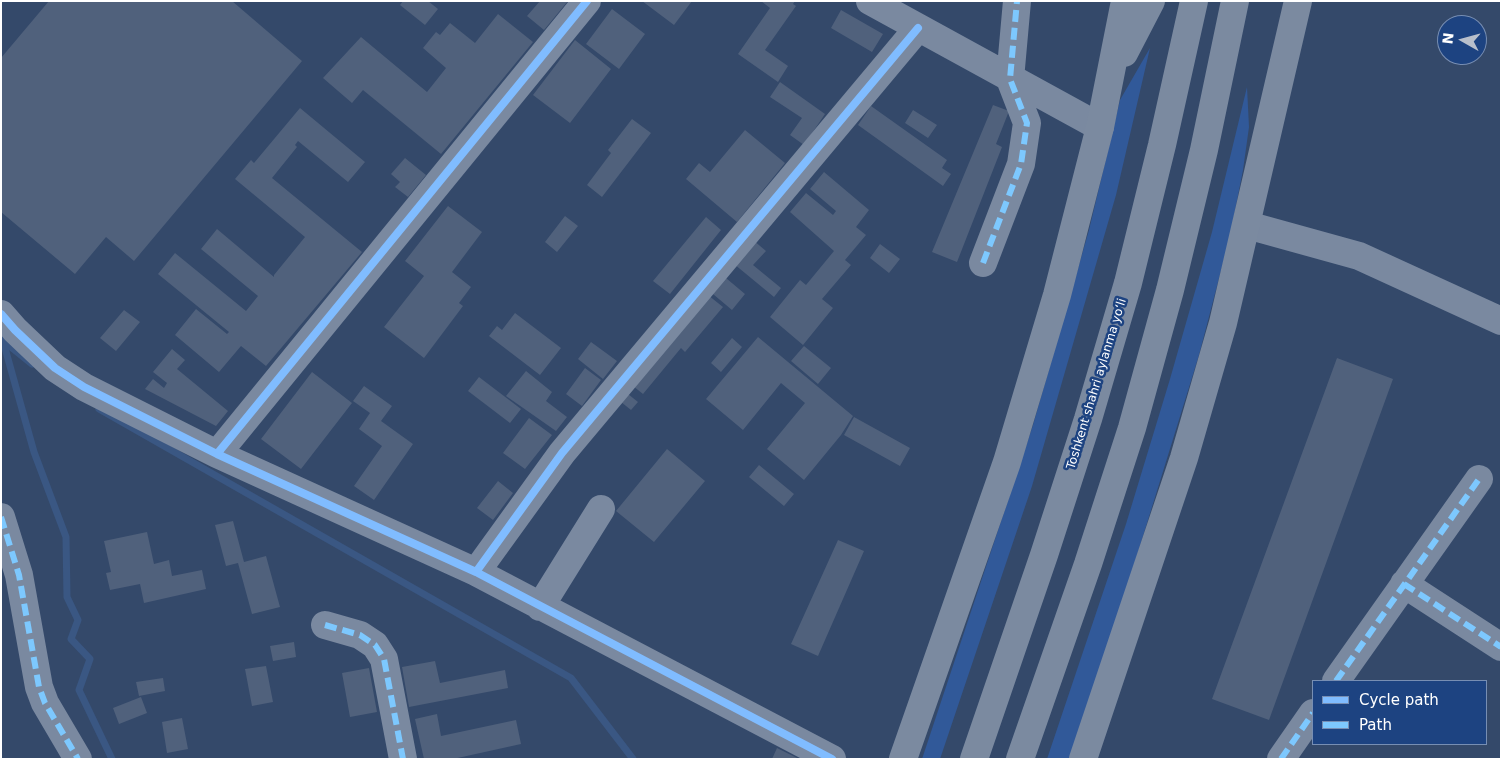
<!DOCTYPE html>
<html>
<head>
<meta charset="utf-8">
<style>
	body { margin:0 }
	#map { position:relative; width:1502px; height:760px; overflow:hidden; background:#34496a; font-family:"DejaVu Sans",sans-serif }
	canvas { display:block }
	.frame { position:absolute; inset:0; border:2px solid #fff; pointer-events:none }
	.legend { position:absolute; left:1312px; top:680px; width:175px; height:65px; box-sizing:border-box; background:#1d4381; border:1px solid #778eb3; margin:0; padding:6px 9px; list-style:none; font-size:15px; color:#fff }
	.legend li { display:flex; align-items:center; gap:10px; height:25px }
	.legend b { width:25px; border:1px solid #778eb3 }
	.north { position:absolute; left:1437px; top:15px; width:50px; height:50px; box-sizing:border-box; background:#1d4381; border:1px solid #778eb3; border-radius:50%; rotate:277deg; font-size:14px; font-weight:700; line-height:20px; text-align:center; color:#fff }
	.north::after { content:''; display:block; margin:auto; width:18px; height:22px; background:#b8bfcb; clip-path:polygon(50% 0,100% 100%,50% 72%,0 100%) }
</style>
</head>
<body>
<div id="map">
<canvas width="1502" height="760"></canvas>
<div class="frame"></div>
<ul class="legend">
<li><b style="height:6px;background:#80bcff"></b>Cycle path</li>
<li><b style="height:6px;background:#7dc8fe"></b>Path</li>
</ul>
<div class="north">N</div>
</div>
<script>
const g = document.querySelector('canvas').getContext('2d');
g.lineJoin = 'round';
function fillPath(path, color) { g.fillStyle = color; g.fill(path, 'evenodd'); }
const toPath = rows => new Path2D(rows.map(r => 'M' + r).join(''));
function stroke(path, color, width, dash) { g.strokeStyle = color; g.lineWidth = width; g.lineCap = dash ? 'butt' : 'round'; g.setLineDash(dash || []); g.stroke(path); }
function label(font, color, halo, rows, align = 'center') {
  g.font = font + ' "DejaVu Sans",sans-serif'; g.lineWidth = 5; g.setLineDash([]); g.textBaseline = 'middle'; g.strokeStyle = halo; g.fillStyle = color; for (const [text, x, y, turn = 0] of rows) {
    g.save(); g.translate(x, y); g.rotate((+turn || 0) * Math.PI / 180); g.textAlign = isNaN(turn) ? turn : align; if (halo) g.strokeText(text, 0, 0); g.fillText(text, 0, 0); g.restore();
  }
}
fillPath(toPath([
	[1150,48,1116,195,1032,486,940,759,922,759,1033,425,1089,230,1120,100],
	[1247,87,1249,127,1243,170,1230,236,1199,355,1126,591,1069,759,1047,759,1126,524,1170,379,1212,232]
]), '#315999');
stroke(toPath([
	[1,339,32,364],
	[3,341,34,452,66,537,67,597,78,620,71,639,90,659,79,690,112,759],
	[99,409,571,678,633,759]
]), '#3a5783', 7);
fillPath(toPath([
	[49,1,232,1,302,61,134,261,106,237,75,274,1,212,1,58],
	[403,1,428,1,438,9,425,25,400,5],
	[540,1,568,1,544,30,527,16],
	[642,1,692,1,674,25],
	[761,1,795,1,793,4,796,6,765,50,788,66,778,82,738,54,770,8],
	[612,9,645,34,619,69,586,44],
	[841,10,883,34,872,52,831,28],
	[498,14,533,42,441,154,363,90,352,103,323,78,361,37,427,92,446,68,423,48,436,32,440,35,450,23,475,43],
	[575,40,611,69,570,123,533,95],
	[780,82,825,114,804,145,790,135,802,118,770,97],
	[993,105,1009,111,996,144,1002,147,957,262,932,252],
	[871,106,947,160,942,168,951,174,943,186,858,125],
	[300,108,365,162,348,182,298,141,295,145,297,147,272,178,362,252,266,366,241,346,219,372,175,335,196,309,227,334,229,332,158,274,175,253,246,311,258,296,201,249,217,229,274,277,274,275,305,237,235,179,251,160,254,163],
	[913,110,937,125,928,138,905,123],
	[632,119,651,133,602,197,587,185,611,153,608,150],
	[745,130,785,163,737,222,686,179,699,163,710,172],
	[405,158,426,175,408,197,395,187,400,182,391,174],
	[824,172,869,210,856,227,866,235,845,260,851,265,822,299,833,308,803,345,770,317,800,280,806,285,834,251,790,212,806,193,833,215,836,211,810,189],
	[448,206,482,232,452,272,471,287,459,303,463,306,424,358,384,327,424,276,405,261],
	[565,216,578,226,557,252,545,242],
	[706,217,721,230,670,294,653,281],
	[753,240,766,251,753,265,781,288,774,297,734,264],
	[880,244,900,259,889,273,870,258],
	[720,273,745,294,732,310,707,289],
	[708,295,723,307,685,352,681,348,643,394,633,386],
	[124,310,140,322,116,351,100,338],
	[515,313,561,348,540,375,489,336,497,326,502,330],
	[758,337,853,416,841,435,804,480,767,449,805,403,781,383,743,430,706,399],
	[732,338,742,347,721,372,711,363],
	[591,342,617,361,603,379,578,359],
	[804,346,831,368,818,384,791,361],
	[172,349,185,360,177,369,228,411,216,426,145,389,153,379,164,388,167,383,153,372],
	[1337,358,1393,379,1269,720,1212,699],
	[585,368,601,380,582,406,566,394],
	[526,371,552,392,546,401,567,417,556,431,506,396],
	[312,372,352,403,301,469,261,439],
	[479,377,521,409,510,423,468,391],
	[364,386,392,406,381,421,413,444,374,500,354,486,382,446,359,429,370,413,353,401],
	[628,394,638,402,631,410,621,402],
	[854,417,910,448,900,466,844,435],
	[529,418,552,435,525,469,503,453],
	[667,449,705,481,654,542,616,511],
	[759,465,794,494,784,506,749,477],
	[498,481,513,493,493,520,477,508],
	[233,521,244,562,266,556,280,607,252,614,238,563,226,566,215,525],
	[147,532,154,564,169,560,172,576,202,570,206,589,144,603,140,584,110,590,106,573,111,572,104,541],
	[838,540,864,551,818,656,791,644],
	[294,642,296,657,273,661,270,646],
	[435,661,440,683,505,670,508,688,409,707,402,667],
	[266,666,273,702,252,706,245,669],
	[369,668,377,712,350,717,342,673],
	[163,678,165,691,139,696,136,682],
	[141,697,147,713,119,724,113,708],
	[437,714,441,736,516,720,521,744,453,759,424,759,415,719],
	[182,718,188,749,167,753,162,722],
	[777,748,799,759,772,759]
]), '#50617c');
stroke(toPath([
	[870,1,1100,127],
	[1247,225,1359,256,1501,321],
	[983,263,1021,164,1027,123,1010,79,1017,1],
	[1,314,15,330,55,368,84,387,217,454,476,572,832,759],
	[217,454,587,1],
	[1,517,19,575,39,687,45,703,78,759],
	[476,572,562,453,918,28],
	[1404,584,1501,647],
	[540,607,601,509],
	[325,625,360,635,375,645,384,659,403,759],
	[1336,681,1479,479],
	[1281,759,1313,713]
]), '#7a89a0', 28);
stroke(toPath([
	[1124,53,1151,1],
	[903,759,1007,462,1057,295,1100,127,1125,1],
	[974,759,1044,555,1088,419,1128,283,1162,145,1194,1],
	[1020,759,1088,564,1132,428,1170,290,1204,150,1235,1],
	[1083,759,1184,458,1223,323,1298,1]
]), '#7b8aa0', 28);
stroke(toPath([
	[983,263,1021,164,1027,123,1010,79,1017,1],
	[1,517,19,575,39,687,45,703,78,759],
	[1404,584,1501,647],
	[325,625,360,635,375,645,384,659,403,759],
	[1336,681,1479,479],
	[1281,759,1313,713]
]), '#7dc8fe', 6, [12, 6]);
stroke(toPath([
	[1,314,15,330,55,368,84,387,217,454,476,572,832,759],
	[217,454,587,1],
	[476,572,562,453,918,28]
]), '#80bcff', 8);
label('12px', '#fff', '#1d4381', [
	["Toshkent shahri aylanma yoʻli",1097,384,-73]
]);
</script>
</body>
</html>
